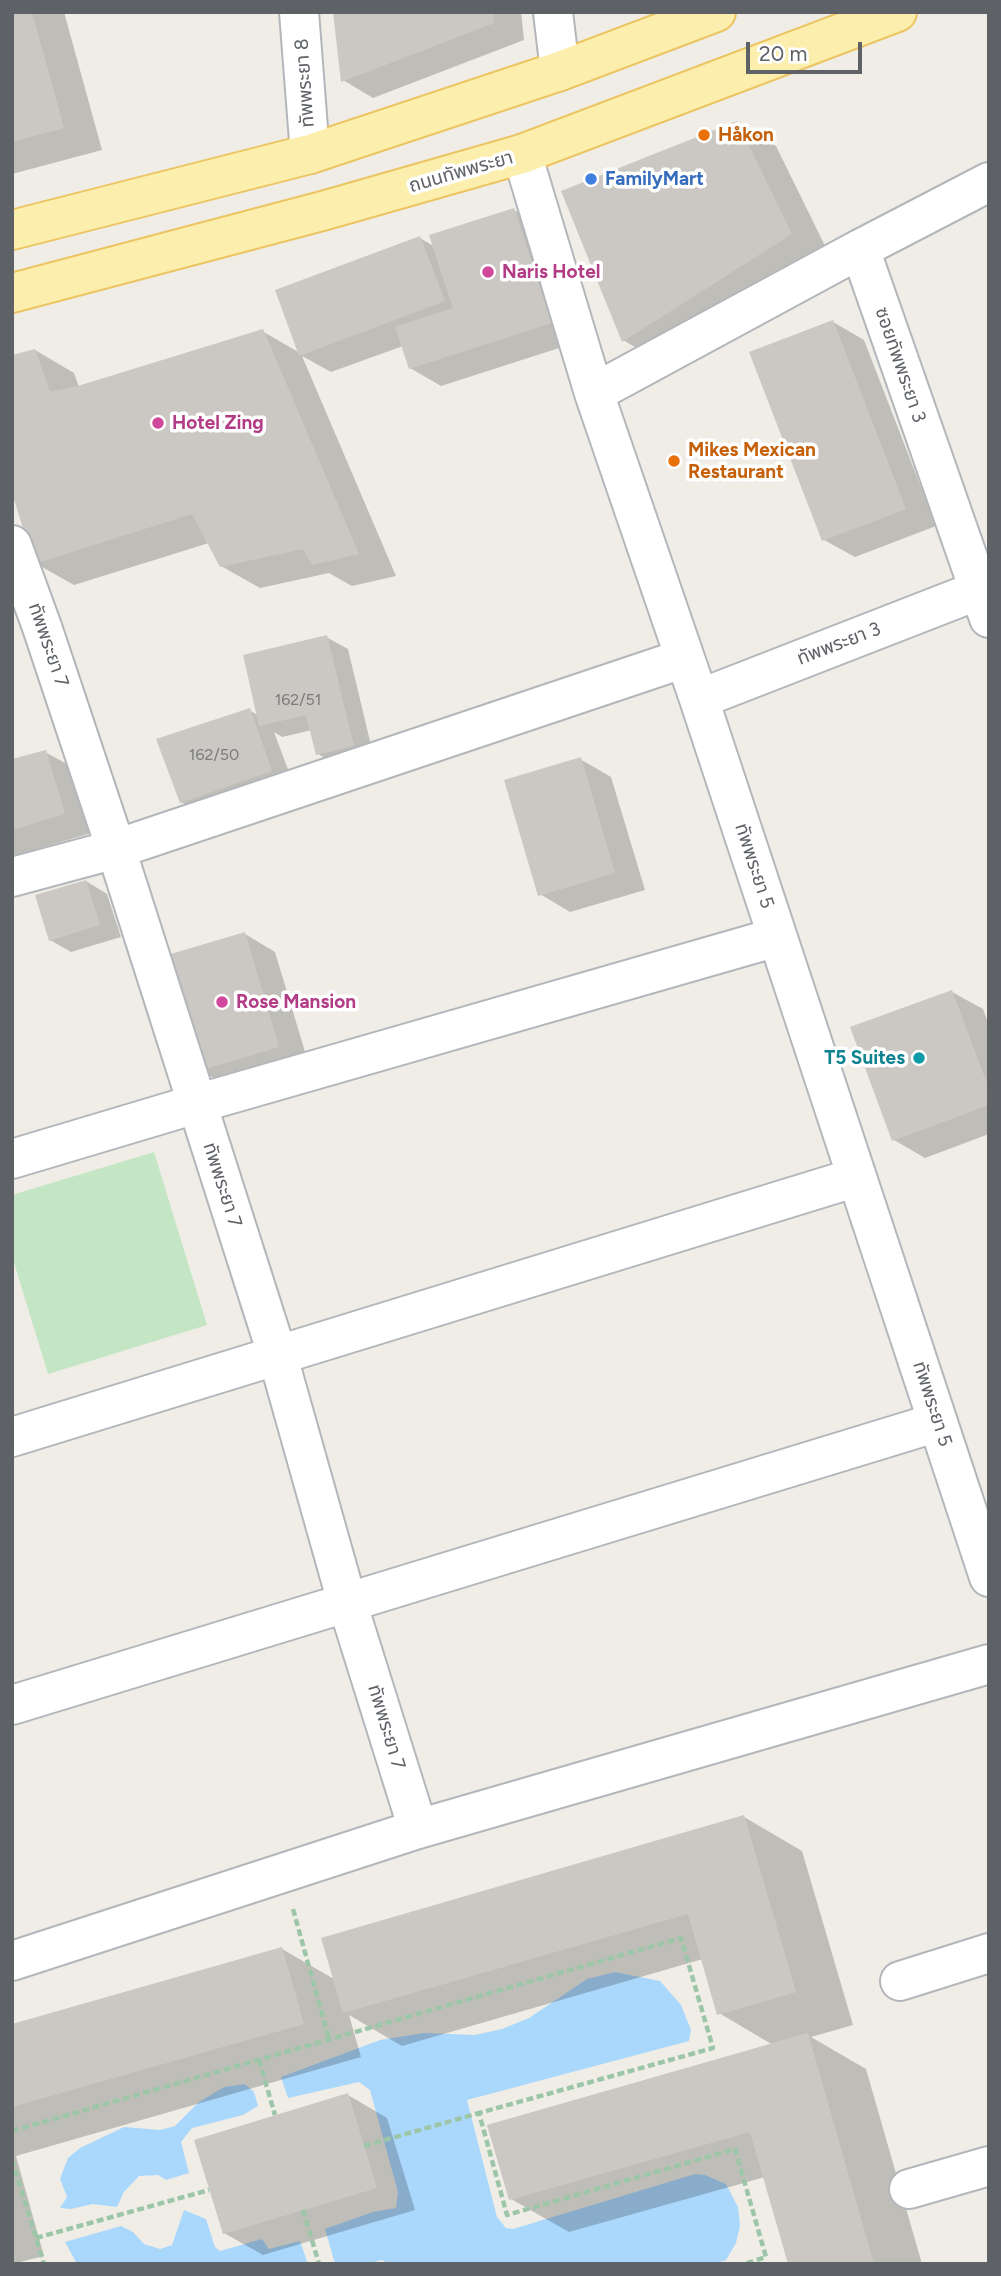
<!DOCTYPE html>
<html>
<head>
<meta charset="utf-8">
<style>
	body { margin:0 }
	#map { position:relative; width:1001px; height:2276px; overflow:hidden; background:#efede6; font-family:Figtree,sans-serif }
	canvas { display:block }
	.frame { position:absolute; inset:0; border:14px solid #5e6166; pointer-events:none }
	.scale { position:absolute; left:746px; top:42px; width:116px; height:32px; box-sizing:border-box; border:4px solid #5e6166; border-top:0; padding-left:9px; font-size:21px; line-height:24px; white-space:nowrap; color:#5e6166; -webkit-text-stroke:5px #fff; paint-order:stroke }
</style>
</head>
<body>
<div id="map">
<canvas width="1001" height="2276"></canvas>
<div class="frame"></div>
<div class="scale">20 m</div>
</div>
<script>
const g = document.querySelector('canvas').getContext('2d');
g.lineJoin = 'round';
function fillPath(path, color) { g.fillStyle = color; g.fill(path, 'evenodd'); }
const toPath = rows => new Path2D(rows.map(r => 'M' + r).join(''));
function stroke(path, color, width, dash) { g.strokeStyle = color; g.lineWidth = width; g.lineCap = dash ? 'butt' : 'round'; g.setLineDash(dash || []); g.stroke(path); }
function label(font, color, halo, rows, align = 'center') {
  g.font = font + ' Figtree,"Noto Sans Thai",sans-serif'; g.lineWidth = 7; g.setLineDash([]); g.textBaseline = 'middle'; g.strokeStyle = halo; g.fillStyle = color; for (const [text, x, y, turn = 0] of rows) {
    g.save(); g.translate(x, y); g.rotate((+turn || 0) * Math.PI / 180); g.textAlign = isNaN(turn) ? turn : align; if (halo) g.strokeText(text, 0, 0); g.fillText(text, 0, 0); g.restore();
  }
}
fillPath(toPath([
	[154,1152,207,1325,48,1374,12,1256,12,1195]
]), '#c4e6c4');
fillPath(toPath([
	[615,1972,660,1981,681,2005,691,2030,689,2041,467,2100,497,2217,506,2228,513,2229,695,2174,705,2175,726,2184,738,2207,740,2226,736,2243,726,2260,712,2264,389,2264,382,2260,366,2264,335,2264,325,2229,373,2212,396,2208,398,2192,370,2090,359,2082,288,2098,281,2077,380,2040,424,2033,475,2035,502,2029,529,2018,587,1979],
	[245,2084,254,2092,258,2106,243,2115,192,2128,181,2142,189,2173,166,2180,158,2175,139,2176,124,2192,117,2207,93,2204,71,2209,60,2208,67,2197,60,2179,68,2158,80,2148,124,2127,160,2130,175,2126,199,2102,224,2087],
	[184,2210,206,2219,215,2247,220,2251,262,2239,269,2249,300,2241,308,2264,77,2264,65,2242,121,2226,133,2232,144,2244,160,2249,172,2245]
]), '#aad8fc');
fillPath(toPath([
	[12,12,64,12,102,150,12,174],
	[334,12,521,12,524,40,373,98,343,80],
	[737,123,776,146,830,256,662,363,623,340],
	[514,210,545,227,581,341,441,386,410,368,403,346,331,372,302,356,396,576,352,586,329,573,260,588,221,566,209,543,74,585,35,563,35,350,74,373,79,387,262,331,300,353,420,238,435,247],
	[833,322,864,340,936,526,855,557,824,540],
	[326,637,348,649,374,758,339,766,318,754,312,730,282,737,274,732,293,783,203,814,181,802,249,710,259,716],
	[45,752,76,769,95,832,12,856,12,761],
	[580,759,611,777,645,890,570,912,540,894],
	[86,881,107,894,121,937,71,952,50,940],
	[245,934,275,952,309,1065,231,1088,200,1070],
	[952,992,983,1009,989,1025,989,1134,925,1158,894,1140],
	[744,1817,802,1851,853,2025,811,2037,866,2069,922,2264,790,2264,765,2177,569,2232,511,2199,773,2045,719,2013,703,1959,402,2046,349,2015,361,2057,16,2156,44,2256,12,2264,12,2025,282,1949,334,1979],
	[348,2095,387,2118,415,2210,263,2255,224,2233]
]), '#0003');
fillPath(toPath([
	[12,12,32,12,64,128,12,142],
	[333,12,493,12,494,23,341,82],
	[737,121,792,234,622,342,561,191],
	[514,208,552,323,409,369,395,327,453,308,429,235],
	[420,236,445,301,299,356,275,290],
	[833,320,906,509,822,541,749,352],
	[263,329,359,554,312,565,303,549,220,567,192,514,34,564,12,493,12,355,35,349,50,392,81,385],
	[327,635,354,746,316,755,306,715,259,726,243,655],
	[250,708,272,771,180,803,156,739],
	[46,750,65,814,12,830,12,759],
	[581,757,615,873,538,896,504,780],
	[86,880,100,925,49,941,35,895],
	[245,932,279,1047,198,1071,164,956],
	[952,990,989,1089,989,1105,892,1141,850,1027],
	[744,1815,796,1992,717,2015,688,1914,343,2013,321,1938],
	[282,1947,304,2024,12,2107,12,2024],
	[808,2033,874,2264,788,2264,750,2132,509,2200,487,2125],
	[348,2093,377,2188,223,2234,194,2140]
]), '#cbc8c3');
const minor = toPath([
	[299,12,310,154],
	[553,12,560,71],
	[522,154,594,393,699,699,989,1577],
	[989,182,860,249,989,618],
	[594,393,860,249],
	[12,545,42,627,116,849,278,1357,347,1602,418,1829],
	[699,699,979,590],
	[12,877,116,849,685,658],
	[12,1159,196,1104,777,937],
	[12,1437,857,1177],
	[12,1705,938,1422],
	[12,1961,418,1829,989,1664],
	[900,1981,989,1953],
	[909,2189,989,2166]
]);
const major = toPath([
	[12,230,310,154,560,71,716,12],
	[12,293,326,210,522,154,897,12]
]);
stroke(minor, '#b3b6ba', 42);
stroke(major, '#ecc562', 42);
stroke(toPath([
	[293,1909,329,2039],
	[259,2060,275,2115],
	[12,2131,681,1938,713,2048,479,2113,507,2215,735,2149,766,2257,744,2264],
	[364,2146,479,2113],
	[12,2160,44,2264],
	[303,2210,319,2264],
	[36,2238,209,2190]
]), '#9dc6a9', 4.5, [7, 3.5]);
stroke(minor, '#fff', 38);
stroke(major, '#fcefae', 38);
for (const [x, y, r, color] of [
	[704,135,7,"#e8710a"],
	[591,179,7,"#3f7fe0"],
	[488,272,7,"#d1479c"],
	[158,423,7,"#d1479c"],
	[674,461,7,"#e8710a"],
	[222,1002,7,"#d1479c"],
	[919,1058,7,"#0f9aa8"]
]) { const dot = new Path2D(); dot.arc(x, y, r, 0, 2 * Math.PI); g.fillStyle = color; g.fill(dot); stroke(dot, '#fff', 2.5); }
label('16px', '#797b7d', null, [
	["162/51",298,700],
	["162/50",214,755]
]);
label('19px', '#5e6166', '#fff', [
	["ทัพพระยา 8",305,83,-94],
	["ถนนทัพพระยา",461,172,-16],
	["ซอยทัพพระยา 3",900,365,71],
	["ทัพพระยา 3",839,644,-21],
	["ทัพพระยา 7",48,645,71],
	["ทัพพระยา 5",754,866,72],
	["ทัพพระยา 7",222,1185,72],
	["ทัพพระยา 5",932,1404,72],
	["ทัพพระยา 7",386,1727,73]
]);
label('bold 19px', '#c56008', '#fff', [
	["Håkon",718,135],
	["Mikes Mexican",688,450],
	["Restaurant",688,472]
], 'left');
label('bold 19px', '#366cbe', '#fff', [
	["FamilyMart",605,179]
], 'left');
label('bold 19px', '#b23c85', '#fff', [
	["Naris Hotel",502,272],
	["Hotel Zing",172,423],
	["Rose Mansion",236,1002]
], 'left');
label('bold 19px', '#0d838f', '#fff', [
	["T5 Suites",905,1058]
], 'right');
</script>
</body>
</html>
